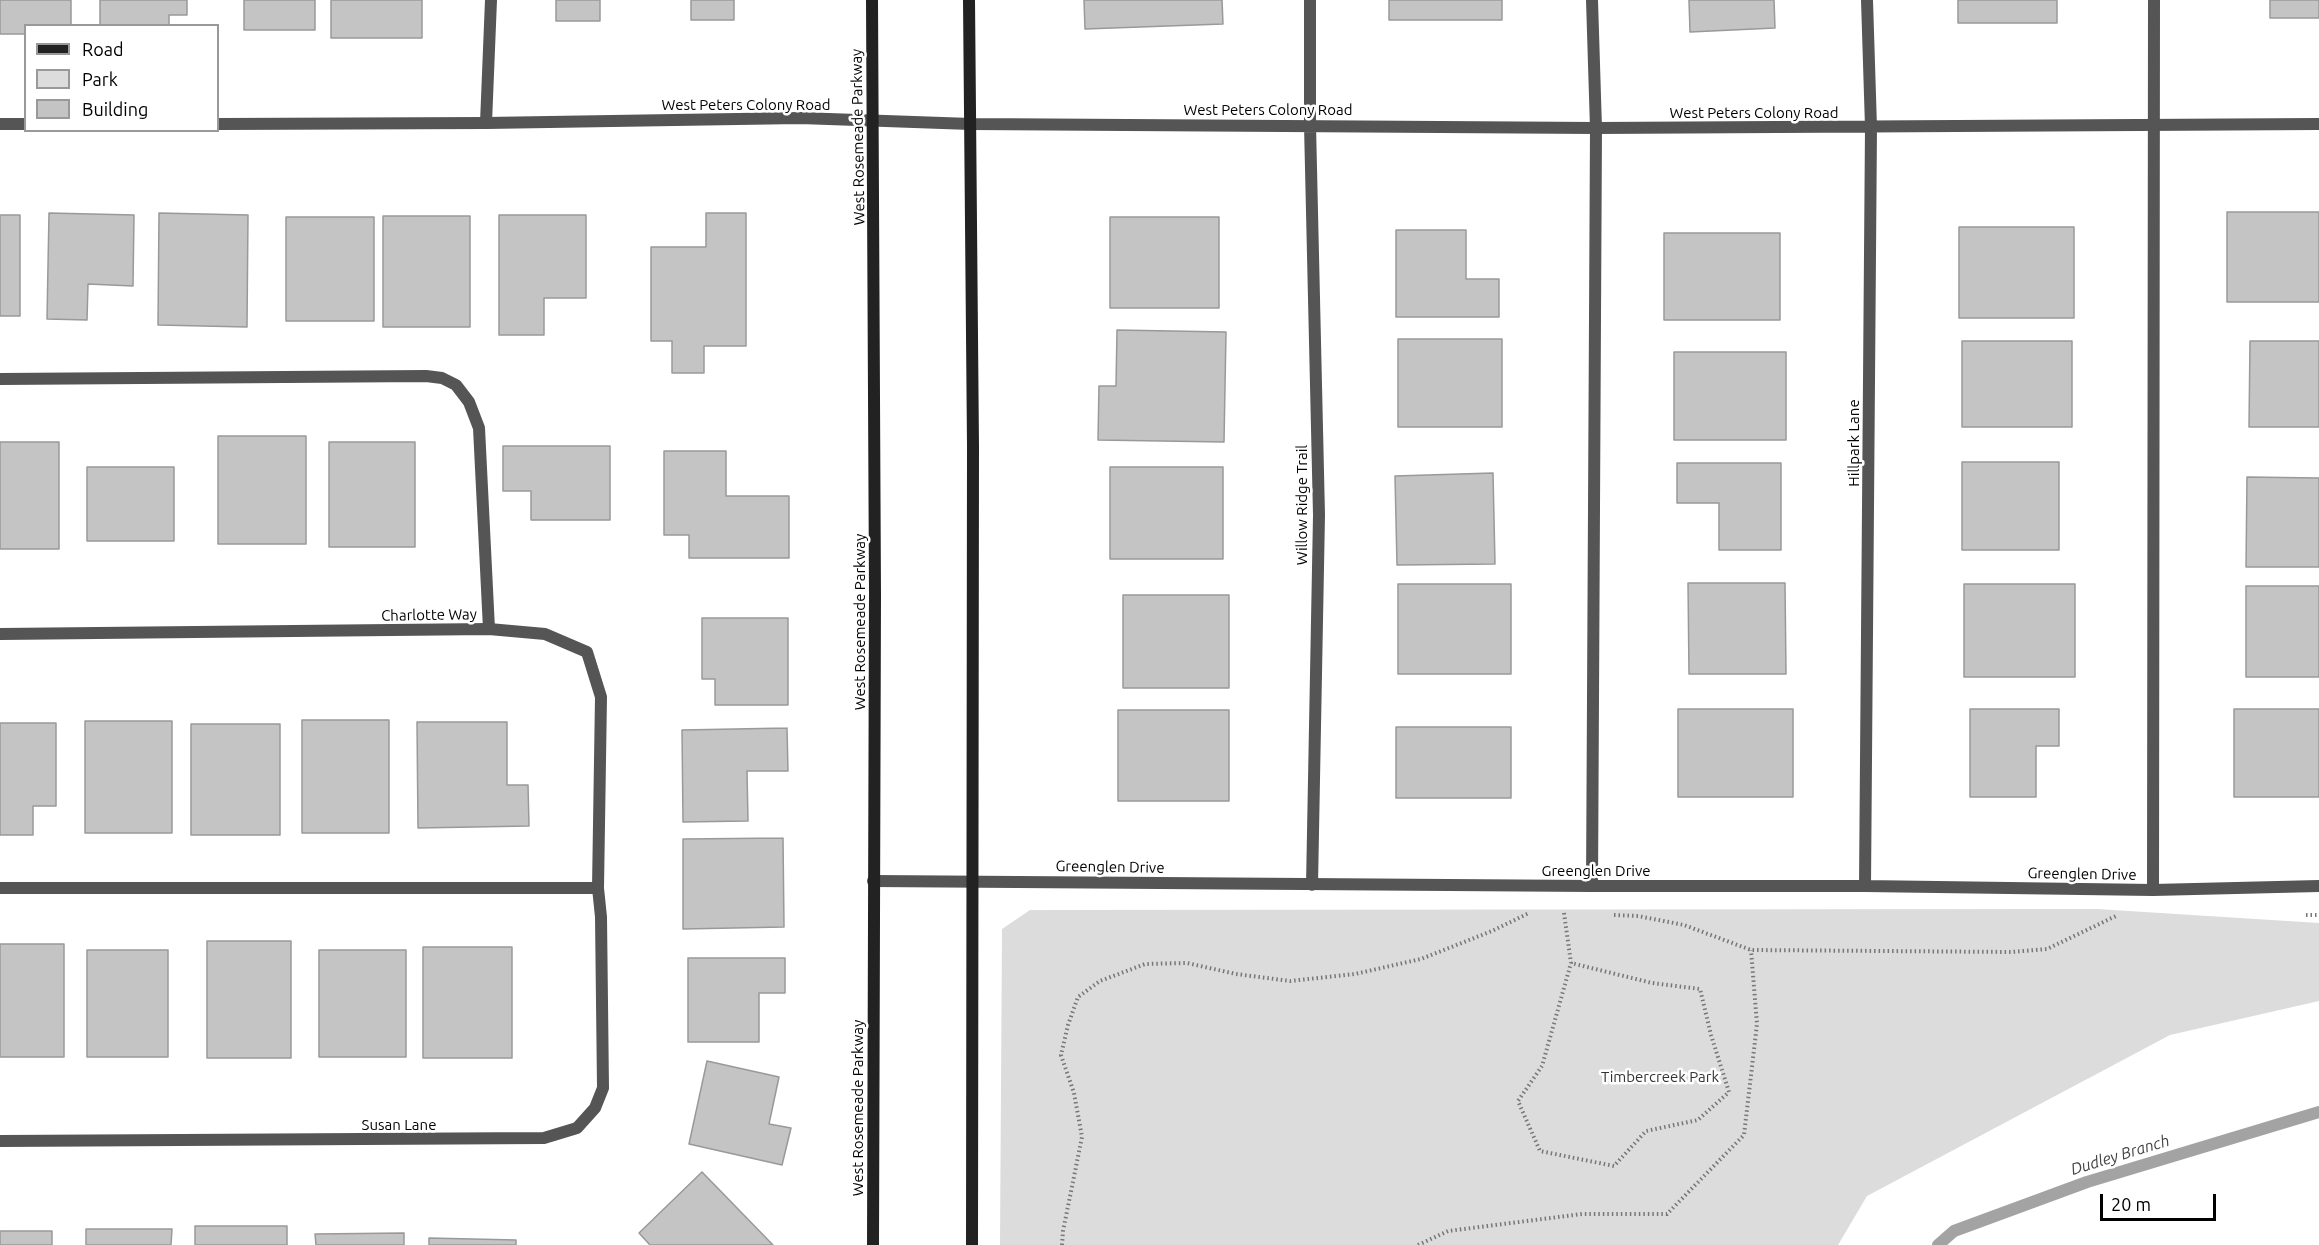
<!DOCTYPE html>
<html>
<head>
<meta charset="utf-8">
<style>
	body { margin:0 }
	#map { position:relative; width:2319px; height:1245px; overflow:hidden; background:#fff; font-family:Ubuntu,sans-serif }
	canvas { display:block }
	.legend { position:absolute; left:24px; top:24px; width:195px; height:108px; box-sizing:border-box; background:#fff; border:2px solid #999; margin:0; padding:8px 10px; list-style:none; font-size:18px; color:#000 }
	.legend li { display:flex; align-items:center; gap:12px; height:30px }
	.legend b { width:30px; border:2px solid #999 }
	.scale { position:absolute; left:2100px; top:1194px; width:116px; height:27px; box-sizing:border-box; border:3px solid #000; border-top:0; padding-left:8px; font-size:18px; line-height:21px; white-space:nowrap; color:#000; -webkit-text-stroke:4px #fff; paint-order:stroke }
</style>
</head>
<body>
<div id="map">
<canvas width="2319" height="1245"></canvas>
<ul class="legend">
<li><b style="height:8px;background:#222"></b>Road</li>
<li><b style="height:16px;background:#dcdcdc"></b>Park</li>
<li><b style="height:16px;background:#c4c4c4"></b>Building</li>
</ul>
<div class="scale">20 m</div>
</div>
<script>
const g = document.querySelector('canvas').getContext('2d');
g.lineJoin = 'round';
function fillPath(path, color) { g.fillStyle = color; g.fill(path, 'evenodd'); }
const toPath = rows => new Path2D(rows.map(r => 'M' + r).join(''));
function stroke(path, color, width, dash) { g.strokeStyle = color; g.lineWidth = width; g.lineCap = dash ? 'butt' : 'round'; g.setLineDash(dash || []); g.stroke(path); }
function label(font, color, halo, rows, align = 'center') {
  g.font = font + ' Ubuntu,sans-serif'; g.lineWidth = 5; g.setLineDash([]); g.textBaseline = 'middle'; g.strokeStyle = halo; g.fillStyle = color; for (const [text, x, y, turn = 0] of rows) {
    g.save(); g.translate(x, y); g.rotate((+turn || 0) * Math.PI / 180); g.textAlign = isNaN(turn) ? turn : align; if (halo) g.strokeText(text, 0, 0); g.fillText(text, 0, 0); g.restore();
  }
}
fillPath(toPath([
	[2097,909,2319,923,2319,1001,2170,1035,1867,1196,1838,1245,1000,1245,1002,929,1030,910]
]), '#dcdcdc');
stroke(toPath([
	[1938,1245,1954,1231,2087,1182,2319,1112]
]), '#a3a3a3', 12);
const building = toPath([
	[0,0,71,0,71,26,26,26,26,34,0,34,0,0],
	[100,0,187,0,187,15,169,15,169,26,100,26,100,0],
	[244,0,315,0,315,30,244,30,244,0],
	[331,0,422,0,422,38,331,38,331,0],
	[556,0,600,0,600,21,556,21,556,0],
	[691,0,734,0,734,20,691,20,691,0],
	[1084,0,1222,0,1223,24,1085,29,1084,0],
	[1389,0,1502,0,1502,20,1389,20,1389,0],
	[1689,0,1774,0,1775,28,1690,32,1689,0],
	[1958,0,2057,0,2057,23,1958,23,1958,0],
	[2270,0,2319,0,2319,18,2270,18,2270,0],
	[2227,212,2319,212,2319,302,2227,302,2227,212],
	[49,213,134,215,133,286,88,284,87,320,47,319,49,213],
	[159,213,248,215,247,327,158,325,159,213],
	[706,213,746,213,746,346,704,346,704,373,672,373,672,341,651,341,651,247,706,247,706,213],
	[0,215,20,215,20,316,0,316,0,215],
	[499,215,586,215,586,298,544,298,544,335,499,335,499,215],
	[383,216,470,216,470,327,383,327,383,216],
	[286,217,374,217,374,321,286,321,286,217],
	[1110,217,1219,217,1219,308,1110,308,1110,217],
	[1959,227,2074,227,2074,318,1959,318,1959,227],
	[1396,230,1466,230,1466,279,1499,279,1499,317,1396,317,1396,230],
	[1664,233,1780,233,1780,320,1664,320,1664,233],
	[1117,330,1226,332,1224,442,1098,440,1099,386,1116,386,1117,330],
	[1398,339,1502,339,1502,427,1398,427,1398,339],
	[1962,341,2072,341,2072,427,1962,427,1962,341],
	[2250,341,2319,341,2319,427,2249,427,2250,341],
	[1674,352,1786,352,1786,440,1674,440,1674,352],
	[218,436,306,436,306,544,218,544,218,436],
	[0,442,59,442,59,549,0,549,0,442],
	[329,442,415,442,415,547,329,547,329,442],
	[503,446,610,446,610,520,531,520,531,491,503,491,503,446],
	[664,451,726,451,726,496,789,496,789,558,689,558,689,535,664,535,664,451],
	[1962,462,2059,462,2059,550,1962,550,1962,462],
	[1677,463,1781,463,1781,550,1719,550,1719,503,1677,503,1677,463],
	[87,467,174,467,174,541,87,541,87,467],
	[1110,467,1223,467,1223,559,1110,559,1110,467],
	[1493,473,1495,564,1397,565,1395,476,1493,473],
	[2247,477,2319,478,2319,567,2246,567,2247,477],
	[1688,583,1785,583,1786,674,1689,674,1688,583],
	[1398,584,1511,584,1511,674,1398,674,1398,584],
	[1964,584,2075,584,2075,677,1964,677,1964,584],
	[2246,586,2319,586,2319,677,2246,677,2246,586],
	[1123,595,1229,595,1229,688,1123,688,1123,595],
	[702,618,788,618,788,705,715,705,715,679,702,679,702,618],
	[1678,709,1793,709,1793,797,1678,797,1678,709],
	[1970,709,2059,709,2059,746,2036,746,2036,797,1970,797,1970,709],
	[2234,709,2319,709,2319,797,2234,797,2234,709],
	[1118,710,1229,710,1229,801,1118,801,1118,710],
	[302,720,389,720,389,833,302,833,302,720],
	[85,721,172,721,172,833,85,833,85,721],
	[417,722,507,722,507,785,528,785,529,826,418,828,417,722],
	[0,723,56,723,56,806,33,806,33,835,0,835,0,723],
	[191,724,280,724,280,835,191,835,191,724],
	[1396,727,1511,727,1511,798,1396,798,1396,727],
	[787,728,788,771,747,771,748,821,683,822,682,730,787,728],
	[783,838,784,927,683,929,683,839,783,838],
	[207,941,291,941,291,1058,207,1058,207,941],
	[0,944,64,944,64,1057,0,1057,0,944],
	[423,947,512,947,512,1058,423,1058,423,947],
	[87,950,168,950,168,1057,87,1057,87,950],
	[319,950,406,950,406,1057,319,1057,319,950],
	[688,958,785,958,785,993,759,993,759,1042,688,1042,688,958],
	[707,1061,779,1077,769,1124,791,1128,782,1165,689,1144,707,1061],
	[702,1172,773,1245,650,1245,639,1233,702,1172],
	[195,1226,287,1226,287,1245,195,1245,195,1226],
	[86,1229,172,1229,171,1245,86,1245,86,1229],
	[0,1231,52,1231,52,1245,0,1245,0,1231],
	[404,1233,404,1245,316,1245,315,1234,404,1233],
	[429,1238,516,1240,516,1245,429,1245,429,1238]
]);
fillPath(building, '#c4c4c4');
stroke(building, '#999', 1.5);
stroke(toPath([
	[1564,913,1571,963,1542,1066,1518,1101,1540,1151,1614,1166,1646,1131,1698,1120,1729,1092,1711,1035,1700,989,1652,983,1571,963],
	[1614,915,1638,916,1684,925,1751,950,2012,952,2047,949,2116,916],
	[2306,915,2319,915],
	[1062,1245,1063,1231,1082,1137,1074,1093,1061,1055,1068,1025,1078,997,1100,981,1145,964,1187,963,1236,974,1290,981,1355,974,1421,959,1492,931,1529,913],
	[1418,1245,1448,1231,1582,1214,1667,1214,1744,1135,1757,1024,1751,950]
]), '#777', 4, [1.5, 3]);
stroke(toPath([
	[486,123,491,0],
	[0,379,426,376,442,378,456,385,469,402,479,428,489,629],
	[1592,886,1596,128,1592,0],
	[0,888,598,888],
	[2153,890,2154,0]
]), '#555', 12);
stroke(toPath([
	[1310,0,1310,125,1319,515,1312,885],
	[0,124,26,124],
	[218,124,486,123,800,118,971,124,1596,128,2319,124],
	[0,634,489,629,545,634,587,652,601,697,598,888,601,917,603,1088,595,1108,577,1128,544,1138,0,1141],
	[873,881,1592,886,1865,886,2153,890,2319,886],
	[1865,886,1871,127,1867,0]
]), '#555', 12);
stroke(toPath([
	[872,0,875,593,873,1245],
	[969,0,973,446,972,1245]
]), '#222', 12);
label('15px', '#000', '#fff', [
	["West Peters Colony Road",746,105],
	["West Peters Colony Road",1268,110],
	["West Peters Colony Road",1754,113],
	["West Rosemeade Parkway",858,137,-91],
	["Hillpark Lane",1854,443,-90],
	["Willow Ridge Trail",1302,505,-90],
	["Charlotte Way",429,615,-1],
	["West Rosemeade Parkway",860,622,-90],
	["Greenglen Drive",1110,867,1],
	["Greenglen Drive",1596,871],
	["Greenglen Drive",2082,874,1],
	["West Rosemeade Parkway",858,1108,-90],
	["Susan Lane",399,1125]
]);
label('15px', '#333', '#fff', [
	["Timbercreek Park",1660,1077]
]);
label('italic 16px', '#444', '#fff', [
	["Dudley Branch",2120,1155,-17]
]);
</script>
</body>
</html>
